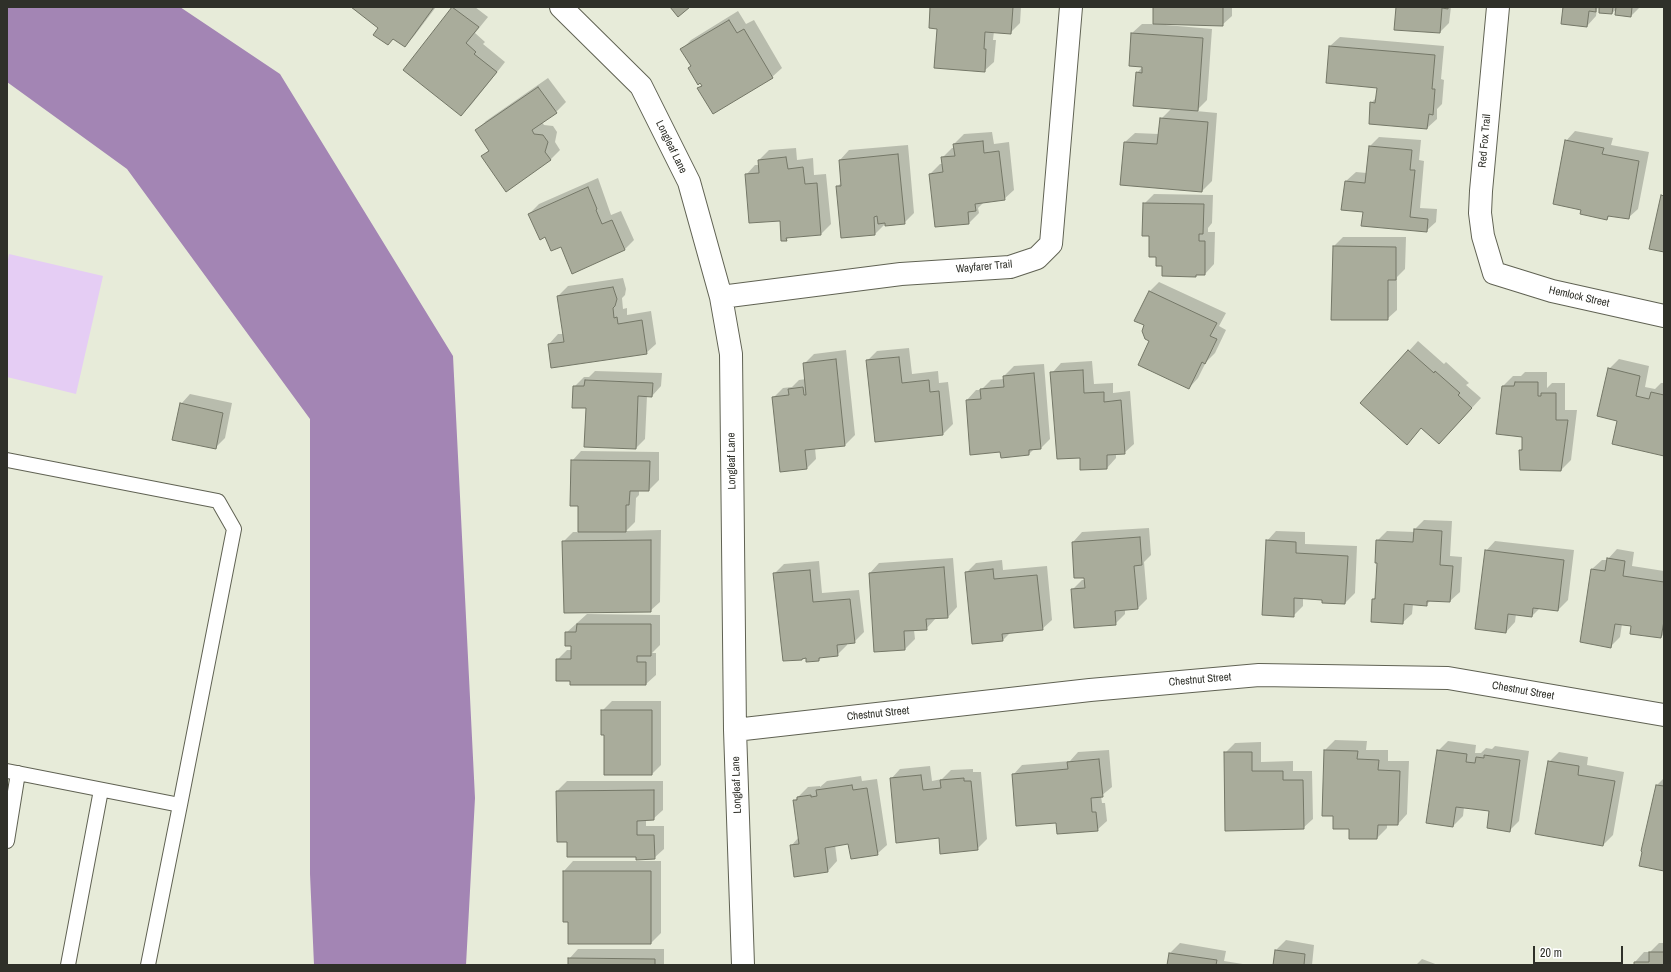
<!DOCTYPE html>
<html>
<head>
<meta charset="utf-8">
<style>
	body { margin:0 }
	#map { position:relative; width:1671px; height:972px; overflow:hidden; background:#e7ebd9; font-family:"Archivo Narrow",sans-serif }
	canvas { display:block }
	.frame { position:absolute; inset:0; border:8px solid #2f3029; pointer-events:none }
	.scale { position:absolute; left:1533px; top:946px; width:90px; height:18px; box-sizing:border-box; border:2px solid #2f3029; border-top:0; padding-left:5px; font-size:12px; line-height:14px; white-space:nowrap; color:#2f3029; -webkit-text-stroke:3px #fff; paint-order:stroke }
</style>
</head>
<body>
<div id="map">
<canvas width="1671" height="972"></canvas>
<div class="frame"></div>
<div class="scale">20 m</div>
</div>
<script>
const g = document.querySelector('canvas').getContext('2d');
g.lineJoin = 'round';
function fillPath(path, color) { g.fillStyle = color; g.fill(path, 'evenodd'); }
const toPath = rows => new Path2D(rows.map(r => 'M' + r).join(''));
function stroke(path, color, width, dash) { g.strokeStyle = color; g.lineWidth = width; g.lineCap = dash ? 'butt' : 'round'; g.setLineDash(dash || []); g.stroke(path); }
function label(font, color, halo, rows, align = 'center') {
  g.font = font + ' "Archivo Narrow",sans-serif'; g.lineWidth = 3; g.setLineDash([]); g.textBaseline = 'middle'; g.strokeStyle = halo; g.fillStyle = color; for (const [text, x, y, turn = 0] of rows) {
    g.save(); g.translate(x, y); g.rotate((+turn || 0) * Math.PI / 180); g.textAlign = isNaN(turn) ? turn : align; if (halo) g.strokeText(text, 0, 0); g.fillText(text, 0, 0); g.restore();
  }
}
fillPath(toPath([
	[9,254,103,276,76,394,7,377,7,264]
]), '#e5cdf4');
fillPath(toPath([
	[7,7,180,7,280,74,453,356,475,798,466,965,314,965,310,874,310,419,127,169,7,82]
]), '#a385b4');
fillPath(toPath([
	[436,7,414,36,405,46,352,8],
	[454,7,475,7,488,17,475,33,485,42,483,44,505,62,471,105,461,115,404,70],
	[931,7,1021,7,1020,23,1010,33,994,31,993,40,996,40,994,62,984,71,938,28],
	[1154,7,1232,7,1232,16,1222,25,1166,24,1166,25,1212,29,1207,100,1196,111,1217,113,1212,181,1202,191,1125,142,1135,133,1159,134,1161,119,1172,108,1137,73,1143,66,1132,33,1142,24,1154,24],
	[1397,7,1451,7,1449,23,1440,32],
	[1564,7,1599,7,1597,9,1596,16,1587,26],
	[1600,7,1640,7,1631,16,1617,9,1612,13,1600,12],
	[738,11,746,24,754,20,782,68,772,77,699,88,702,85,689,68,691,65,682,49,691,40],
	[1340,37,1444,46,1441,79,1444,80,1442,104,1437,109,1437,119,1427,128,1371,103,1377,97,1378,87,1330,46],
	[548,78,566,102,556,112,542,122,544,125,553,126,557,132,555,142,560,150,551,159,506,190,483,156,490,149,477,130,486,121],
	[1575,131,1613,138,1611,145,1649,152,1638,209,1628,218,1610,215,1607,219,1582,209,1566,141],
	[992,132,994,144,1009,142,1014,190,1004,199,984,202,978,208,979,213,969,223,936,226,930,174,940,164,943,164,942,158,952,148,955,148,954,144,964,134],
	[1379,137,1421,140,1419,160,1424,161,1420,208,1437,209,1436,222,1426,231,1364,211,1346,181,1356,172,1367,173,1370,146],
	[908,145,914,213,904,223,886,223,875,234,842,237,837,187,842,182,840,160,849,150],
	[796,148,797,160,813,158,814,175,826,174,831,224,821,234,789,237,786,240,781,220,746,175,755,165,759,165,759,160,769,150],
	[598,178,611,215,621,211,634,240,625,249,561,245,529,214,539,204],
	[1154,194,1213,195,1212,223,1208,228,1208,232,1215,232,1214,264,1205,274,1163,265,1157,256,1150,235,1144,204],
	[1343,237,1406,237,1405,269,1397,277,1397,310,1387,319,1334,246],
	[623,278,626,289,625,295,622,298,623,309,627,308,627,315,651,311,656,344,646,353,549,344,558,334,563,334,558,296,568,286],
	[1159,282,1226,313,1219,326,1226,330,1215,353,1206,362,1198,378,1189,388,1151,340,1150,291],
	[1418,341,1444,364,1446,362,1469,383,1466,385,1481,398,1449,433,1422,427,1416,434,1362,403],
	[909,348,912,374,938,371,939,383,948,382,953,424,943,434,867,361,877,351],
	[846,350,855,435,845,445,815,448,816,459,807,468,773,398,783,388,792,387,799,380,806,379,804,364,814,354],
	[1619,359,1649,366,1645,387,1655,389,1661,383,1664,383,1664,455,1609,369],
	[1092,361,1094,384,1113,383,1113,393,1130,391,1134,444,1124,453,1116,454,1116,458,1107,468,1081,457,1052,373,1061,363],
	[1044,364,1050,439,1041,448,1034,449,1029,454,1001,451,967,400,976,390,981,390,991,380,1004,379,1004,376,1014,366],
	[595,371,662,373,661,386,652,396,647,396,645,439,636,448,587,407,574,387,584,377,589,377],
	[1525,372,1547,372,1547,388,1552,383,1565,383,1565,410,1577,410,1571,460,1561,470,1520,451,1523,447,1523,436,1503,386,1513,376,1521,376],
	[190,394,232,403,225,438,215,448,181,404],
	[581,451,659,452,659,480,649,490,639,490,639,495,636,498,635,522,626,531,661,530,660,602,650,611,563,542,573,532,579,532,579,505,572,461],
	[1424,520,1452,521,1450,556,1462,557,1460,592,1450,601,1431,600,1426,605,1413,604,1412,614,1402,623,1373,599,1377,596,1379,562,1377,541,1387,531,1415,532,1415,529],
	[1149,528,1151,555,1144,562,1147,599,1138,608,1125,609,1125,614,1115,624,1072,590,1082,580,1085,580,1073,542,1082,532],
	[1276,531,1305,532,1305,544,1357,546,1355,593,1345,603,1323,599,1303,598,1303,606,1293,616,1267,541],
	[1495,541,1574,550,1568,600,1558,610,1540,608,1532,616,1516,614,1515,622,1506,632,1486,551],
	[1617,549,1634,552,1632,566,1664,571,1664,634,1661,637,1632,625,1622,624,1620,637,1610,647,1581,641,1592,569,1602,560,1607,560],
	[953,558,957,607,948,617,936,618,926,629,914,630,915,639,905,649,870,573,879,563],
	[1002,560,1003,570,1047,566,1052,620,1042,629,1011,632,1003,640,966,573,976,563],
	[819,561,822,593,859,590,864,632,854,642,847,643,847,645,837,655,822,656,819,660,807,657,774,574,784,564],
	[587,614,660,615,660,645,652,653,656,653,656,675,646,684,571,680,557,660,567,650,572,650,572,645,566,633],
	[612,701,661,701,661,765,652,774,602,711],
	[1335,740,1367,741,1366,750,1388,750,1388,761,1409,761,1407,814,1398,824,1387,824,1387,828,1377,838,1350,838,1350,828,1325,750],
	[1448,741,1476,745,1475,753,1481,753,1486,748,1492,749,1495,746,1529,751,1519,821,1509,831,1490,810,1464,807,1463,816,1453,826,1438,751],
	[1261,742,1261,762,1293,761,1293,771,1312,771,1313,819,1303,828,1225,753,1235,743],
	[1109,750,1112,787,1101,796,1102,803,1105,803,1107,821,1097,830,1057,822,1013,775,1022,765,1070,761,1078,752],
	[1559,752,1588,757,1587,765,1624,772,1613,835,1603,845,1549,762],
	[930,766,932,781,942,779,951,770,973,769,973,772,981,772,987,839,977,849,940,837,891,779,900,769],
	[861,776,862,781,877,779,887,845,877,854,849,843,835,845,837,861,828,871,791,846,799,837,794,801,808,787,820,786,820,787,827,781],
	[1664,778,1664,870,1657,785],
	[567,781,663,781,663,810,653,819,646,819,646,826,664,826,664,849,654,858,637,856,568,841,557,791],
	[573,861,661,861,661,933,651,943,564,871],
	[1286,940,1314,945,1312,965,1274,965,1276,950],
	[1180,943,1226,951,1224,961,1249,965,1168,965,1170,953],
	[1659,943,1664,943,1664,965,1635,965,1635,962,1644,952,1650,952],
	[578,949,664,949,664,965,569,965,569,959],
	[1422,959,1438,965,1416,965]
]), '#0003');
const building = toPath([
	[351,7,434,7,405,47,393,39,388,45,373,35,378,28,351,7],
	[452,7,479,27,466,43,476,52,474,54,497,72,461,116,403,70,452,7],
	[670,7,690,7,678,17,670,7],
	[930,7,1013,7,1011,34,985,32,984,49,986,49,985,72,934,68,937,29,929,28,930,7],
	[1153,7,1223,7,1223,26,1153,24,1153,7],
	[1396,7,1448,7,1448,9,1442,8,1440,33,1394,30,1396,7],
	[1563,7,1596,7,1596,12,1589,11,1587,27,1561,24,1563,7],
	[1599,7,1613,7,1612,14,1599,13,1599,7],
	[1616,7,1632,7,1631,17,1615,15,1616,7],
	[729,20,737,33,744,29,773,78,713,114,697,88,702,86,700,83,698,85,688,68,691,66,680,49,729,20],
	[1131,33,1203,38,1198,111,1133,106,1136,72,1142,73,1142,67,1129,66,1131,33],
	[1329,46,1435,55,1432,89,1435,89,1433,115,1429,114,1427,129,1369,124,1370,102,1375,103,1377,88,1326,83,1329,46],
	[538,87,557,113,532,130,534,134,543,135,548,142,545,152,551,160,506,192,481,156,489,151,475,130,538,87],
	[1160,118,1208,122,1202,192,1120,185,1124,142,1157,144,1160,118],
	[1565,140,1604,148,1602,154,1639,161,1629,219,1608,216,1607,220,1580,214,1581,210,1553,204,1565,140],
	[983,141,984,153,999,151,1005,200,975,204,976,211,968,212,969,224,935,227,929,174,943,172,941,157,955,156,953,144,983,141],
	[1369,146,1412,150,1410,170,1415,170,1410,217,1428,219,1427,232,1361,226,1363,212,1341,210,1345,181,1365,183,1369,146],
	[898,154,905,224,885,226,885,223,878,224,877,216,874,217,875,235,841,238,836,186,841,186,839,160,898,154],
	[786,157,788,169,803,167,805,184,817,183,821,235,786,238,787,241,781,241,780,221,749,223,745,174,759,173,758,160,786,157],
	[588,187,597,209,596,210,602,224,612,220,625,250,572,274,561,247,551,251,545,237,540,240,528,214,588,187],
	[1661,195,1664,196,1664,252,1649,249,1661,195],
	[1143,203,1204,204,1203,234,1199,234,1199,241,1205,241,1205,275,1196,275,1196,277,1162,276,1162,266,1156,266,1156,257,1149,257,1149,236,1142,236,1143,203],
	[1333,246,1396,247,1396,280,1388,280,1388,320,1331,320,1333,246],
	[613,287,617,299,615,306,613,308,614,318,617,317,618,324,642,320,647,354,551,368,548,344,564,342,557,296,613,287],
	[1149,291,1217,323,1210,336,1217,339,1205,364,1202,362,1189,389,1138,365,1149,341,1145,339,1142,331,1144,325,1134,321,1149,291],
	[1408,350,1434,373,1435,371,1460,393,1458,395,1472,408,1439,444,1421,428,1407,445,1360,403,1408,350],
	[899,357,902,383,929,380,930,392,939,391,943,435,875,442,866,360,899,357],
	[836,359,845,446,805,450,807,469,780,472,772,397,789,395,788,389,803,387,804,395,806,395,803,363,836,359],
	[1608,368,1640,376,1636,396,1649,399,1651,392,1664,395,1664,456,1612,444,1617,421,1597,416,1608,368],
	[1083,370,1084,393,1104,392,1104,402,1121,400,1125,454,1107,455,1107,469,1080,470,1080,458,1057,459,1050,372,1083,370],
	[1034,373,1041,449,1029,450,1029,455,1001,458,1000,452,970,455,966,400,981,399,980,389,1004,387,1003,376,1034,373],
	[585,380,653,383,652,397,638,396,636,449,584,447,586,408,572,408,573,386,584,386,585,380],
	[1515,382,1538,382,1538,396,1541,396,1541,393,1556,393,1556,420,1568,420,1561,471,1520,470,1519,450,1522,450,1522,437,1496,434,1502,386,1514,386,1515,382],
	[180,403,223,413,216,449,172,440,180,403],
	[571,460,650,461,649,491,630,491,629,505,626,505,626,532,578,532,578,506,570,506,571,460],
	[1414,529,1442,531,1440,565,1453,566,1450,602,1427,601,1427,606,1404,604,1403,624,1371,622,1372,599,1375,599,1377,563,1375,563,1376,540,1413,542,1414,529],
	[1140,537,1142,565,1134,566,1138,609,1115,611,1116,625,1074,628,1071,589,1085,588,1084,578,1074,578,1072,542,1140,537],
	[651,540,651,612,564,613,562,541,651,540],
	[1266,540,1296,542,1296,553,1348,556,1345,604,1322,603,1322,600,1294,598,1294,617,1262,615,1266,540],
	[1485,550,1564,560,1558,611,1533,608,1532,617,1508,614,1506,633,1475,629,1485,550],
	[1607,558,1625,561,1623,576,1664,582,1664,621,1661,638,1630,634,1631,626,1615,624,1611,648,1580,642,1591,569,1605,571,1607,558],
	[944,567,948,618,926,619,927,630,904,631,905,650,874,652,869,573,944,567],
	[993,569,994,579,1037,575,1043,630,1002,634,1003,641,972,644,965,572,993,569],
	[810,570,813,602,850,599,855,643,837,645,838,656,819,658,819,661,806,662,806,658,802,659,802,660,783,661,773,573,810,570],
	[577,624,651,624,651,656,637,656,637,662,646,662,646,685,570,685,570,681,556,681,556,659,571,659,571,646,565,646,565,632,576,632,577,624],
	[601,710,652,710,652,775,604,775,604,735,601,735,601,710],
	[1324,750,1358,751,1357,759,1379,760,1378,770,1400,771,1398,825,1378,825,1377,839,1349,839,1349,829,1333,829,1333,816,1322,816,1324,750],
	[1437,750,1467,754,1466,762,1475,763,1476,757,1484,758,1484,755,1520,760,1510,832,1487,828,1489,811,1456,807,1453,827,1426,823,1437,750],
	[1224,752,1252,752,1252,771,1283,771,1283,780,1303,780,1304,829,1225,831,1224,752],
	[1099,759,1103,797,1091,798,1092,812,1096,812,1098,831,1057,834,1056,823,1016,826,1012,774,1068,769,1067,762,1099,759],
	[1548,761,1579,766,1578,775,1615,781,1603,846,1535,834,1548,761],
	[921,775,923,790,941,788,940,780,964,778,964,781,971,781,978,850,940,854,939,838,896,843,890,778,921,775],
	[852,785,853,790,867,788,878,855,851,859,848,844,825,848,828,872,794,877,790,845,799,844,793,800,797,800,797,797,811,795,811,797,817,796,816,790,852,785],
	[1656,785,1664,786,1664,871,1639,866,1642,852,1641,851,1656,785],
	[654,790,654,820,637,821,637,835,654,835,655,859,636,860,636,857,567,857,567,842,557,842,556,791,654,790],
	[563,871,651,871,651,944,568,944,568,922,563,922,563,871],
	[1275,950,1305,954,1304,965,1273,965,1275,950],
	[1649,952,1664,952,1664,965,1634,965,1634,962,1649,962,1649,952],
	[1169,953,1217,960,1216,965,1167,965,1169,953],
	[568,958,655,959,655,965,568,965,568,958]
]);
fillPath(building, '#a9ac9b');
stroke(building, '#747767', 1);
const lane = toPath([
	[7,460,218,501,234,529,180,805,7,771],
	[7,841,18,773],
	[68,965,101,790],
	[148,965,180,805]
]);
const street = toPath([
	[561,7,641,86,689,182,721,297,731,354,735,730,743,965],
	[1498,7,1481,191,1480,213,1483,236,1494,273,1552,291,1664,316],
	[721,297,901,274,1010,267,1037,258,1051,244,1071,7],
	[735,730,1090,690,1259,675,1448,678,1664,715]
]);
stroke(lane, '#606253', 16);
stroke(street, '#606253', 24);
stroke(lane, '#fff', 14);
stroke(street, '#fff', 22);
label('11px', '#2f3029', '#fff', [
	["Red Fox Trail",1485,141,-85],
	["Longleaf Lane",671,147,64],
	["Wayfarer Trail",984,267,-5],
	["Hemlock Street",1579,297,13],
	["Longleaf Lane",732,461,-91],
	["Chestnut Street",1200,680,-5],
	["Chestnut Street",1523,691,10],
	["Chestnut Street",878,714,-6],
	["Longleaf Lane",737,785,-92]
]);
</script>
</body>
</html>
